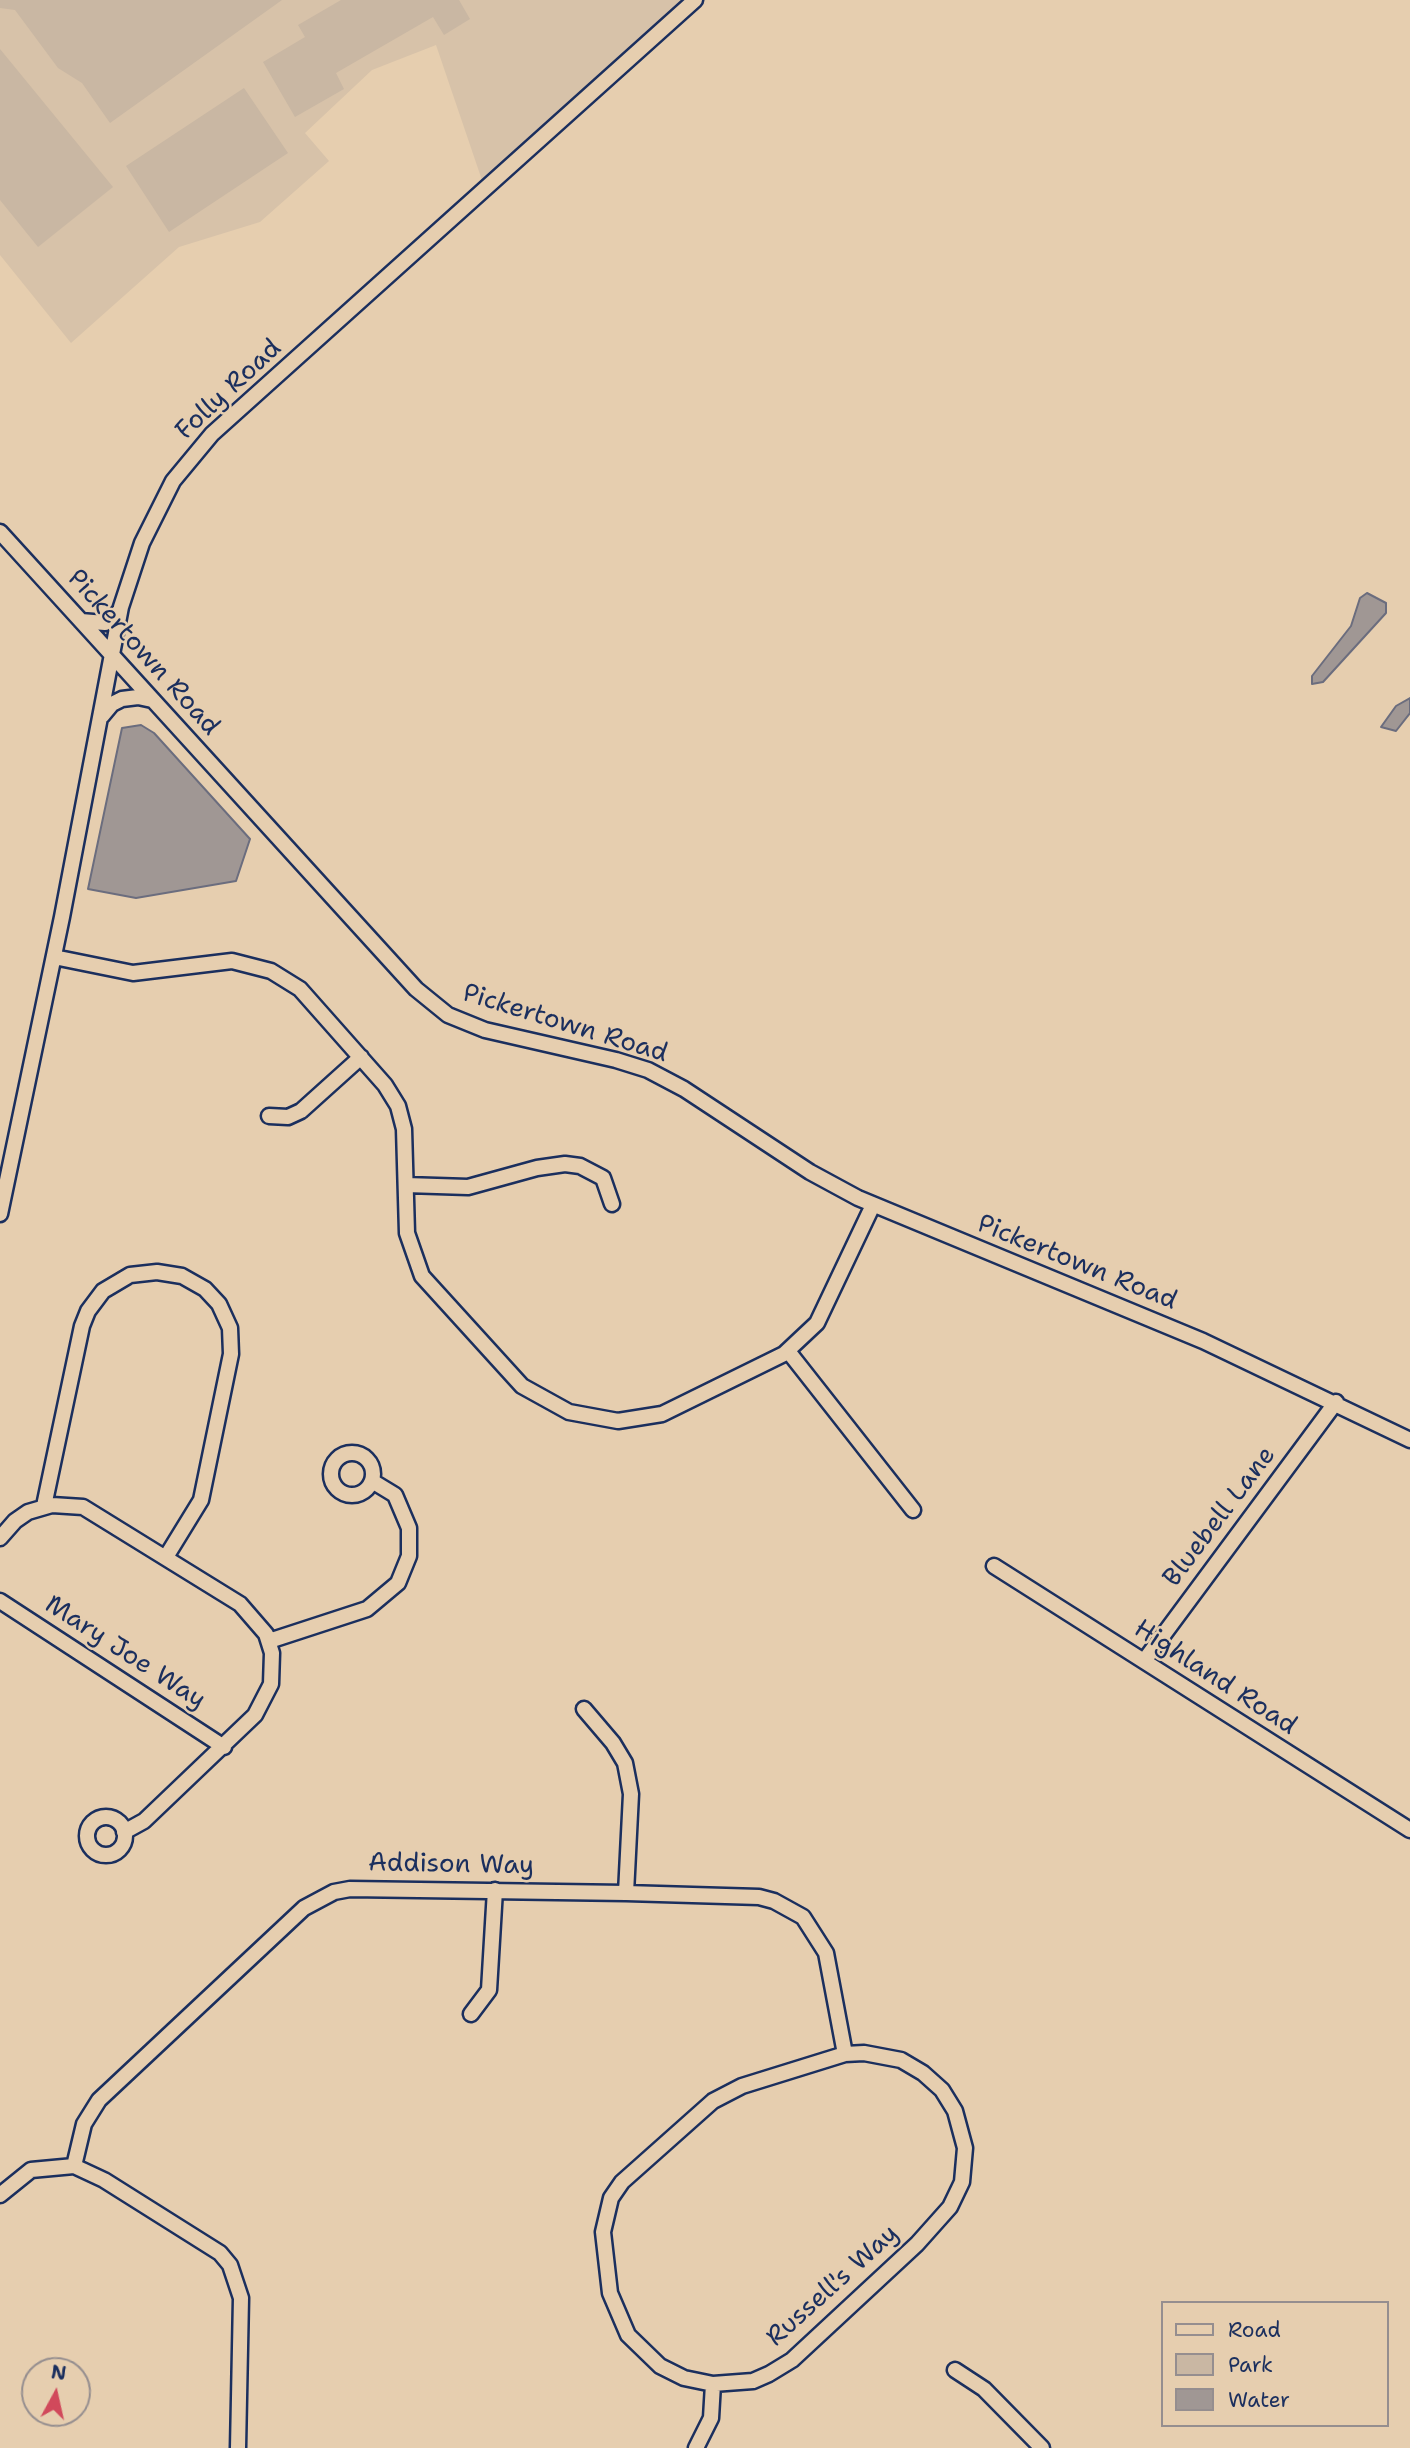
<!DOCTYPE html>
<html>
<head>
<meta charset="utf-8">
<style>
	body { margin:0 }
	#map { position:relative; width:1410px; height:2448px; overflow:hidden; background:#e6ceaf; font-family:"Shantell Sans",sans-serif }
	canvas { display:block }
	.legend { position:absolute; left:1161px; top:2301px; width:228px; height:126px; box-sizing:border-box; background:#e6ceaf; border:2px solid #958e8f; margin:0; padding:9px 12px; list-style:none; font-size:21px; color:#1b2f5e }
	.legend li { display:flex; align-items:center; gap:14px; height:35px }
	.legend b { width:35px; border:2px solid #958e8f }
	.north { position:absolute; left:21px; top:2357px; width:70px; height:70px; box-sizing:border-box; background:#e6ceaf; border:2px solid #958e8f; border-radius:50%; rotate:8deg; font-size:19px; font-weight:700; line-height:28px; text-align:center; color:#1b2f5e }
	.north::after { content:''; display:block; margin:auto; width:24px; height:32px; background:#d1495b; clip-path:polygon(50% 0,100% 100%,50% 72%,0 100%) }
</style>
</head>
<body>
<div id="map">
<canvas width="1410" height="2448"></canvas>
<ul class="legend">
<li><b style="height:9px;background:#e6ceaf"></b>Road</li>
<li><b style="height:19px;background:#c9b7a3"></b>Park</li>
<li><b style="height:19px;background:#a09794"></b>Water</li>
</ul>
<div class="north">N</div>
</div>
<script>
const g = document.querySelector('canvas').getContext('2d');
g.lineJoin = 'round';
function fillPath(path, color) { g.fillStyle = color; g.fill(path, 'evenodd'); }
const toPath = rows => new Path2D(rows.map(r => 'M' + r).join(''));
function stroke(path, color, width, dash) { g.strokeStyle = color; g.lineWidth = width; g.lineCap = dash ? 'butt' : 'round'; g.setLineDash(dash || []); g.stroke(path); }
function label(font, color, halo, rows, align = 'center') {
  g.font = font + ' "Shantell Sans",sans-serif'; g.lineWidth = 5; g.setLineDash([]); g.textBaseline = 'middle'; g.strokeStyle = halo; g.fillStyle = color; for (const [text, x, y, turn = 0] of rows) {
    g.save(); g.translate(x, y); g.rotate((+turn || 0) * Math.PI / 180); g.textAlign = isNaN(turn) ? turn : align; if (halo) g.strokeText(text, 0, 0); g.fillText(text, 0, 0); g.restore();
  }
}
fillPath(toPath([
	[0,0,695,0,485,189,436,45,372,70,305,133,329,161,260,222,179,247,71,343,0,255]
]), '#d7c2a9');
fillPath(toPath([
	[0,0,282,0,110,123,82,83,58,68,15,10,0,8],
	[341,0,459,0,470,19,444,35,433,17,336,73,344,89,295,117,263,62,305,37,298,25],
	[0,49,113,187,38,247,0,200],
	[244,88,288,153,169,232,126,166]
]), '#c9b7a3');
const water = toPath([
	[1367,593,1386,603,1386,613,1323,682,1312,684,1312,676,1351,626,1360,598,1367,593],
	[1410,698,1410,713,1396,731,1381,727,1396,706,1410,698],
	[141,725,154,733,250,839,236,881,136,898,88,889,122,728,141,725]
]);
fillPath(water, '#a09794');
stroke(water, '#6b6d7e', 2);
const minor = toPath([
	[0,532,416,989,448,1015,485,1030,616,1060,648,1070,684,1089,810,1172,858,1198,1203,1341,1410,1440],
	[81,621,105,623,120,611],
	[102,716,112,704,122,699,138,697,152,700],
	[54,957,133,973,232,961,271,971,300,989,385,1085,398,1106,404,1129,407,1233,422,1276,522,1386,569,1412,618,1421,662,1414,784,1354,817,1323,873,1205],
	[269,1116,288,1117,301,1111,361,1057],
	[406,1185,468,1187,537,1168,565,1164,580,1166,603,1178,612,1204],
	[0,1214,62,917,121,607,142,543,173,481,212,434,695,0],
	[788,1351,913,1510],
	'331 1474a21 21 0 1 1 42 0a21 21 0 1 1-42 0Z',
	[44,1506,82,1326,88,1311,103,1291,130,1275,157,1272,182,1276,205,1289,219,1304,230,1328,231,1354,201,1500,166,1557],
	[0,1538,15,1521,28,1512,52,1505,83,1507,240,1604,266,1634,272,1653,271,1684,255,1715,144,1821,124,1832],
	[994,1566,1410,1830],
	[0,1601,224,1747],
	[269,1641,367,1609,398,1583,409,1556,409,1528,395,1495,372,1481],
	[1144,1661,1336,1402],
	[584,1709,613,1743,625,1763,631,1794,626,1893],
	'87 1836a19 19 0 1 1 38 0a19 19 0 1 1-38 0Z',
	[471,2014,489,1990,495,1890],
	[864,2053,901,2060,923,2073,942,2090,955,2111,965,2148,962,2182,950,2207,917,2244,792,2360,769,2374,753,2381,713,2384,684,2378,660,2366,628,2335,610,2293,603,2232,611,2198,622,2182,713,2101,742,2086,845,2054,864,2053],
	[74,2166,84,2124,99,2100,304,1908,334,1892,350,1889,626,1893,759,1897,774,1901,803,1917,826,1953,845,2054],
	[0,2195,31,2170,74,2166,104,2180,220,2253,230,2265,241,2298,238,2448],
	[955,2370,984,2389,1042,2448],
	[696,2448,711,2418,713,2384]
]);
stroke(minor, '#1b2f5e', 19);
stroke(minor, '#e6ceaf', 14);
label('26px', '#1b2f5e', '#e6ceaf', [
	["Folly Road",229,390,-43],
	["Pickertown Road",143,653,48],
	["Pickertown Road",565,1024,17],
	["Pickertown Road",1077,1263,22],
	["Bluebell Lane",1220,1517,-53],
	["Mary Joe Way",125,1653,33],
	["Highland Road",1215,1678,33],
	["Addison Way",451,1865,1],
	["Russell's Way",833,2286,-42]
]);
</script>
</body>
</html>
